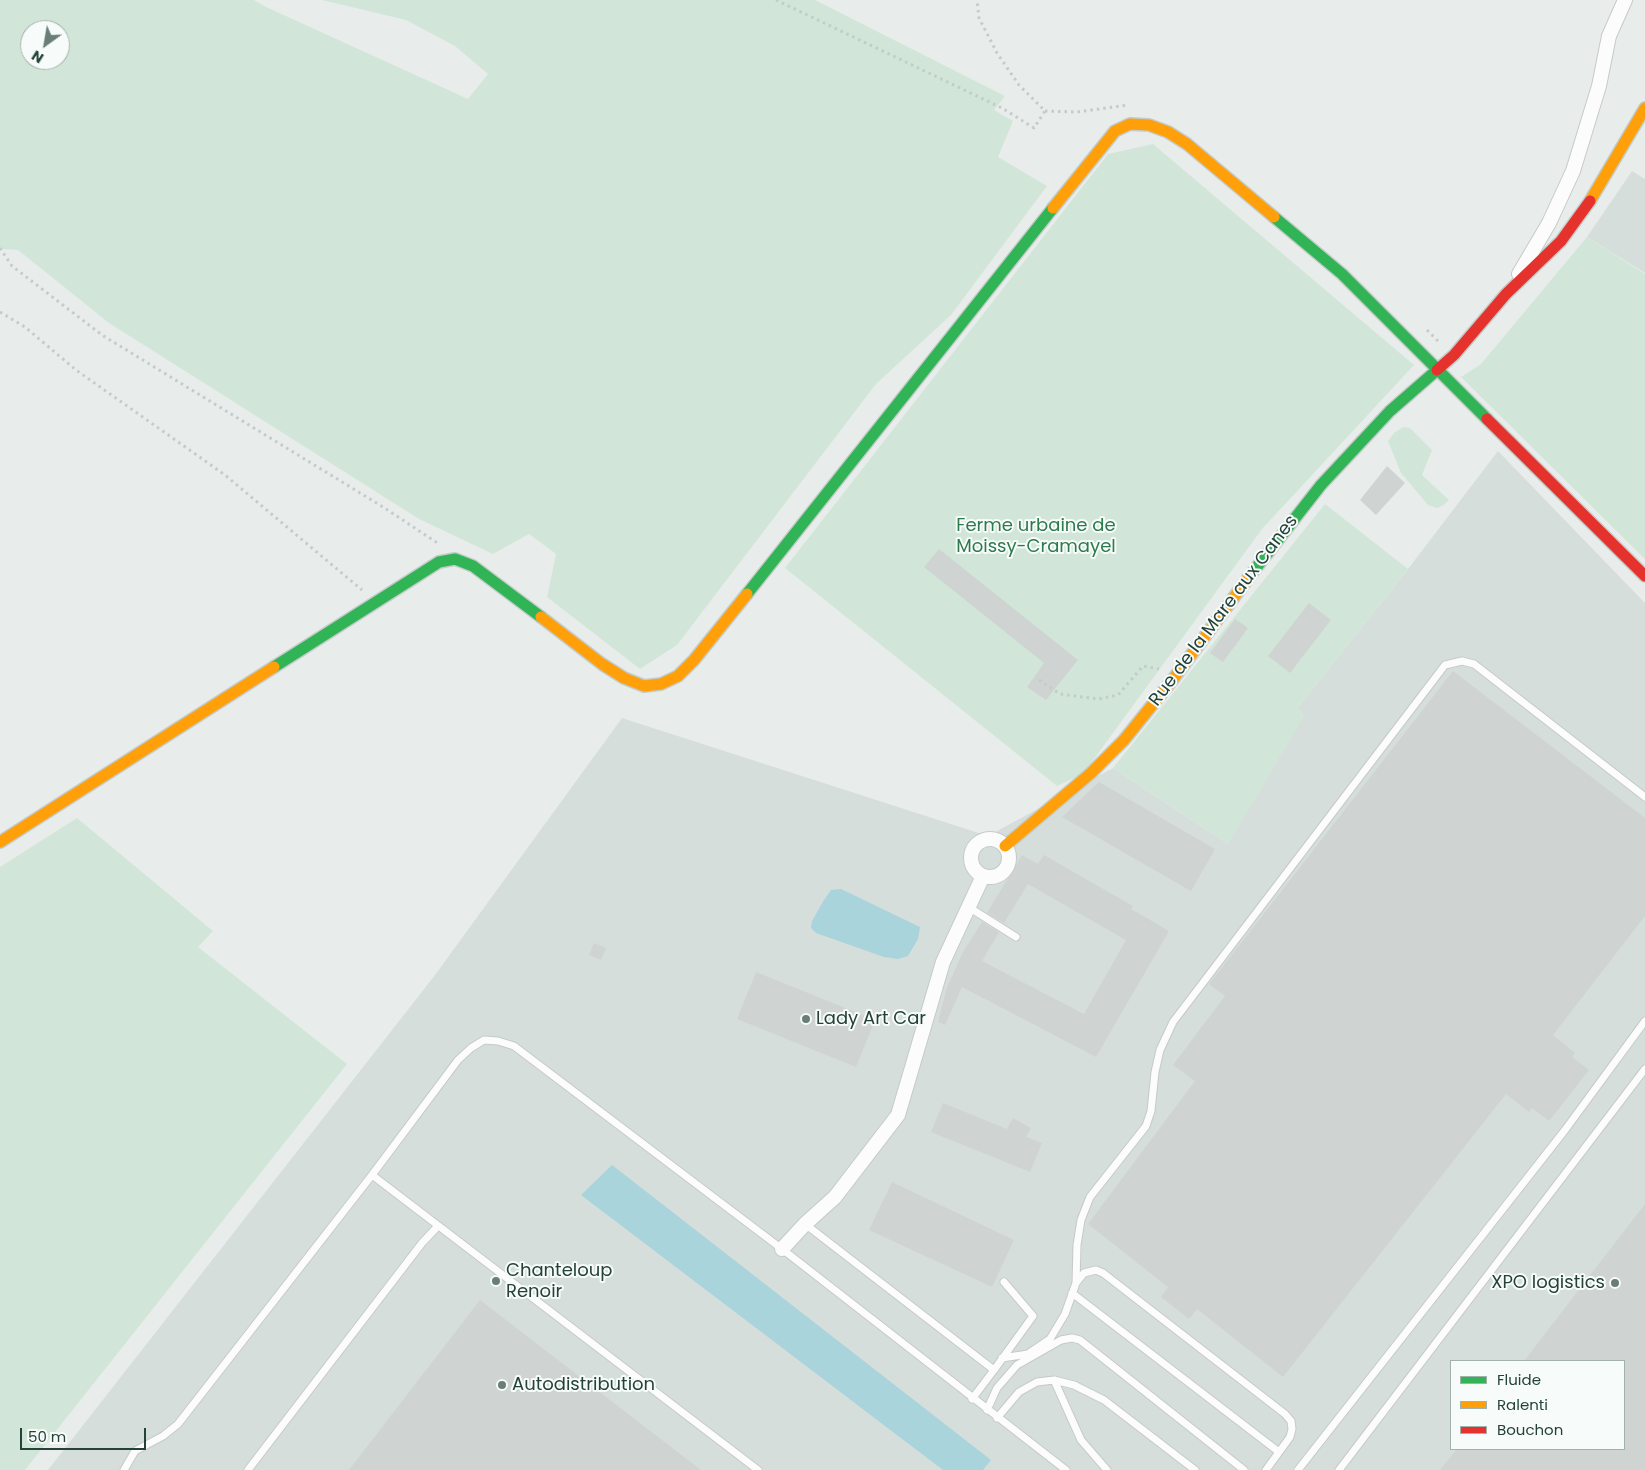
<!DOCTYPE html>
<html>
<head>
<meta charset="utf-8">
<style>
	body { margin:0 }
	#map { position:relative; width:1645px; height:1470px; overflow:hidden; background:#e8edeb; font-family:Poppins,sans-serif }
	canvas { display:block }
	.legend { position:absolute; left:1450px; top:1360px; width:175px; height:90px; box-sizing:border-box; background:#f7fbf9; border:1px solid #a3b1ad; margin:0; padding:6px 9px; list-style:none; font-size:15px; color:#24423a }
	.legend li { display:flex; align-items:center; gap:10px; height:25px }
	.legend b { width:25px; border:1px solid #a3b1ad }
	.north { position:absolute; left:20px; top:20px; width:50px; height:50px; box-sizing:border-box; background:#f7fbf9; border:1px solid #a3b1ad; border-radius:50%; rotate:212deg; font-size:14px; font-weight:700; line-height:20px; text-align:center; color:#24423a }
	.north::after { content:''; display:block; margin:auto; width:18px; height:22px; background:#697e78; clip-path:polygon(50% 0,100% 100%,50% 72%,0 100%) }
	.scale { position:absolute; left:20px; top:1428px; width:126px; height:22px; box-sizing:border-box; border:2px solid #24423a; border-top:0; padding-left:6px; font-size:15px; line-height:18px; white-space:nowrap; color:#24423a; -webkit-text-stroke:4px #f7fbf9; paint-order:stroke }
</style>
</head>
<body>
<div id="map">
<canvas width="1645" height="1470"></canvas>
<ul class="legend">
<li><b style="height:6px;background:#30b455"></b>Fluide</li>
<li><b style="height:6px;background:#ff9f0a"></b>Ralenti</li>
<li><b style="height:6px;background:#e5322d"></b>Bouchon</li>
</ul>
<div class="north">N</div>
<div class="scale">50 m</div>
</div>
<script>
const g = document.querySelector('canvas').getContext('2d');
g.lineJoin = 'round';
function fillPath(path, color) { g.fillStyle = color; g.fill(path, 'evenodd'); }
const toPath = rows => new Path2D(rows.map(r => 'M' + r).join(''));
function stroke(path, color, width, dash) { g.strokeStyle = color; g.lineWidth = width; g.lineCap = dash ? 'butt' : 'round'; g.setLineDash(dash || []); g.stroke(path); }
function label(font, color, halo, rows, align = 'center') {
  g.font = font + ' Poppins,sans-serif'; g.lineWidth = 4; g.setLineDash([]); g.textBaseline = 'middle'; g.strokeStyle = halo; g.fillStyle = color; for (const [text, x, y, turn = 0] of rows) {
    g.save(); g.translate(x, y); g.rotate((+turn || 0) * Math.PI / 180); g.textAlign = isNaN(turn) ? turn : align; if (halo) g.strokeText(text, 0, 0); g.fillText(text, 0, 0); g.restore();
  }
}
fillPath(toPath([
	[1632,171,1645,179,1645,273,1587,237],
	[1498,451,1645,603,1645,1470,48,1470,435,975,622,718,988,836,1113,768,1228,844,1298,707,1408,569],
	[1451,1361,1624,1361,1624,1449,1451,1449]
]), '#d6dedb');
fillPath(toPath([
	[0,0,254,0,264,6,468,99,488,74,455,46,406,20,322,0,815,0,1005,96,994,110,1013,121,998,157,1047,186,951,315,876,384,677,645,640,669,547,597,556,554,529,534,493,554,419,519,109,323,18,250,0,249],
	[30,30,60,30,60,60,30,60],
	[1153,144,1414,365,1262,529,1083,774,1057,786,785,568,1108,154],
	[1587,237,1645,274,1645,559,1461,377,1481,364],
	[1403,427,1410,428,1432,450,1422,475,1449,500,1444,505,1437,508,1428,505,1401,473,1388,441,1394,433],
	[1325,504,1408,569,1298,707,1304,716,1228,844,1113,768],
	[77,818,213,931,198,947,347,1064,25,1470,0,1470,0,867]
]), '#d1e6d8');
fillPath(toPath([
	[841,889,920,927,918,939,908,956,898,959,884,957,816,933,811,928,812,921,824,900,831,890],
	[612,1165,991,1460,983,1470,943,1470,581,1195]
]), '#a9d4db');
fillPath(toPath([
	[1387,466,1405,483,1376,515,1360,500],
	[939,549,1078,660,1046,700,1027,687,1044,663,924,567],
	[1309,603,1331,620,1290,673,1268,656],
	[1235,619,1248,628,1223,662,1210,653],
	[1453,671,1645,818,1645,916,1553,1035,1575,1053,1572,1057,1589,1070,1549,1121,1532,1108,1529,1112,1506,1094,1283,1377,1197,1309,1189,1319,1161,1297,1168,1287,1088,1224,1195,1081,1173,1065,1225,996,1209,984],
	[1099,782,1215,849,1191,891,1062,817],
	[1022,855,1038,864,1044,855,1133,906,1131,909,1169,931,1096,1057,962,987,945,1025,938,1022,947,987,963,952,982,922,999,932,982,961,1084,1014,1126,940,1028,884,1004,923,987,913],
	[594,943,606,948,601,960,589,955],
	[756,972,875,1020,856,1067,737,1019],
	[943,1103,1007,1129,1013,1118,1031,1128,1026,1137,1042,1143,1030,1172,931,1132],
	[892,1182,1014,1240,992,1287,869,1230],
	[1645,1204,1645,1470,1440,1470,1457,1449,1624,1449,1624,1361,1524,1361],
	[480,1300,701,1470,349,1470]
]), '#cfd4d2');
const lane = toPath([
	[970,908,1016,937],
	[372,1175,758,1470],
	[805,1224,994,1370,972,1399],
	[1076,1283,1077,1245,1081,1220,1090,1197,1146,1126,1151,1111,1155,1072,1160,1050,1173,1022,1445,665,1462,661,1474,664,1645,797],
	[1072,1293,1279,1452],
	[1002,1358,1028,1354,1050,1339,1065,1314,1076,1283,1084,1273,1096,1270,1103,1273,1285,1414,1291,1421,1292,1429,1290,1437,1266,1470],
	[994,1370,1033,1316,1004,1282],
	[1054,1380,1081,1440,1107,1470],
	[987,1410,997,1388,1017,1365,1061,1340,1072,1338,1080,1340,1244,1470],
	[997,1418,1019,1392,1037,1382,1054,1380,1074,1385,1104,1400,1195,1470],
	[124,1470,135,1451,163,1436,178,1424,372,1175,458,1060,471,1048,484,1040,498,1041,514,1046,782,1249,1066,1470],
	[248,1470,422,1243,438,1226],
	[1298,1470,1565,1130,1645,1021],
	[1339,1470,1645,1069]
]);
const street = toPath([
	[1519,274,1549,223,1573,171,1599,86,1609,36,1625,0],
	'971 858a19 19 0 1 1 38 0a19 19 0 1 1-38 0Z',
	[782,1249,805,1224,835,1197,898,1115,943,962,983,876]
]);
const fast = toPath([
	[1274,217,1342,274,1487,419],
	[1249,577,1321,485,1390,411,1437,370],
	[747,594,1053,208],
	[274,667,439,562,455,559,473,566,541,617]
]);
const slow = toPath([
	[1590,201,1645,108],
	[1053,208,1115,131,1130,124,1149,125,1168,132,1187,144,1274,217],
	[541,617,602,664,624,678,644,686,661,684,678,676,694,660,747,594],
	[0,842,274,667],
	[1005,846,1091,773,1124,740,1174,678,1249,577]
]);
const jam = toPath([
	[1437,370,1454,355,1506,294,1561,241,1590,201],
	[1487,419,1645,576]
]);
stroke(lane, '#c5cac8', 9);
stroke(street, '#c5cac8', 16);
stroke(fast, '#c3cbc8', 14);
stroke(slow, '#c3cbc8', 14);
stroke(jam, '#c3cbc8', 14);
stroke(toPath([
	[776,0,1002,108,1034,128,1045,111,1019,85,997,53,979,18,977,0],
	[1045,111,1077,112,1128,105],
	[0,248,12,266,102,335,383,507,439,544],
	[0,312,25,327,76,370,225,475,362,590],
	[1427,330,1440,343],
	[1039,680,1060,694,1098,699,1118,695,1143,666,1159,669]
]), '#c3ccca', 3, [2.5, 4]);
stroke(lane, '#fcfcfc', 7);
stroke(street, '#fcfcfc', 14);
stroke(fast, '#30b455', 11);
stroke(slow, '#ff9f0a', 11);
stroke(jam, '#e5322d', 11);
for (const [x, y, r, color] of [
	[806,1019,5,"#697e78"],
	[496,1281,5,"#697e78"],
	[1615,1283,5,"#697e78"],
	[502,1385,5,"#697e78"]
]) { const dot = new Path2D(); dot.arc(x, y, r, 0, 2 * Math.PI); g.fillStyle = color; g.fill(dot); stroke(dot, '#f7fbf9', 2); }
label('18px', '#2d7a4b', '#f7fbf9', [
	["Ferme urbaine de",1036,526],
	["Moissy-Cramayel",1036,547]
]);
label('18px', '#24423a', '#f7fbf9', [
	["Rue de la Mare aux Canes",1224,611,-53]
]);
label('18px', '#24423a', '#f7fbf9', [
	["Lady Art Car",816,1019],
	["Chanteloup",506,1271],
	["Renoir",506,1292],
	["XPO logistics",1605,1283,"right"],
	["Autodistribution",512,1385]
], 'left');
</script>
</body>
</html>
